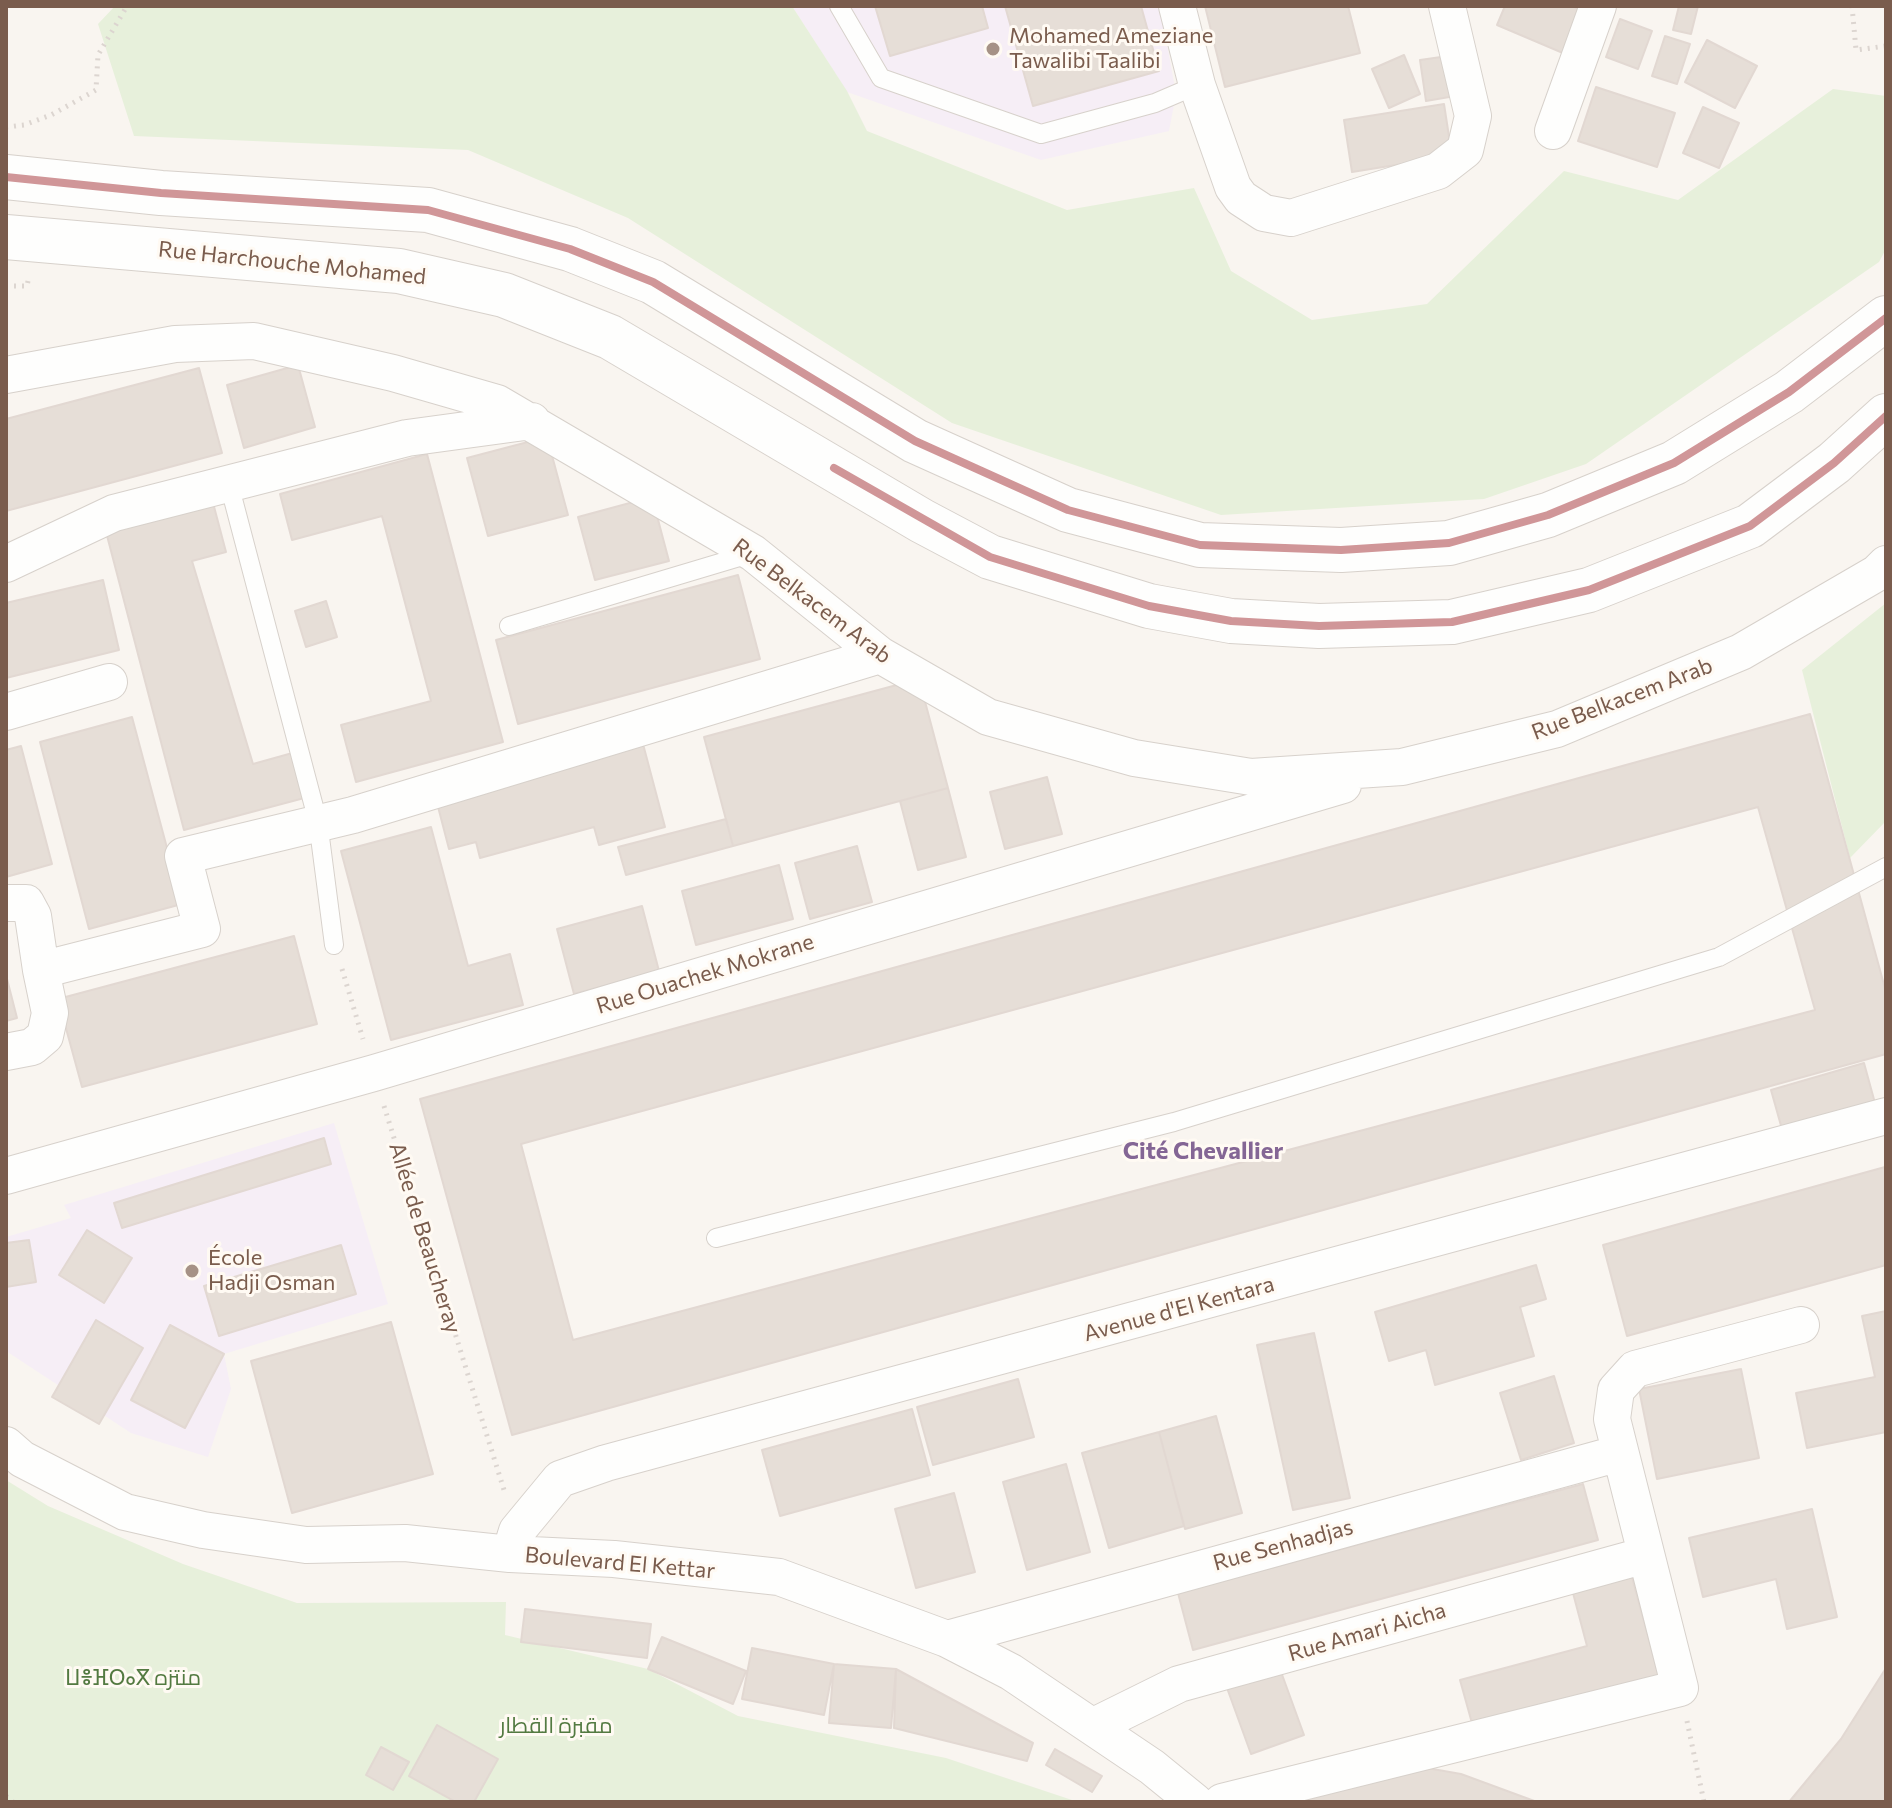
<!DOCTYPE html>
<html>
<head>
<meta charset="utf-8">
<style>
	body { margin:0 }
	#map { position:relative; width:1892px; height:1808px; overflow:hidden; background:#f9f5f0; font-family:Commissioner,sans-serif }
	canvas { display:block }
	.frame { position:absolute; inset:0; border:8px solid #7a5c4d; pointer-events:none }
</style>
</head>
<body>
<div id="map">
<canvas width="1892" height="1808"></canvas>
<div class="frame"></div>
</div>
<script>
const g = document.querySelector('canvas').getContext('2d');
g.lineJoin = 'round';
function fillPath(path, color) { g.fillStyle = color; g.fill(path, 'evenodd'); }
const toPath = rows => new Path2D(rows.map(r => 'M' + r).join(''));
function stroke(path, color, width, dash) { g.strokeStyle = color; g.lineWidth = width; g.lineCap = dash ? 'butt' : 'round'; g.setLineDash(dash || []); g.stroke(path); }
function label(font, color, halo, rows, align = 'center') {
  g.font = font + ' Commissioner,Cairo,"Noto Sans Tifinagh",sans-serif'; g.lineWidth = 6; g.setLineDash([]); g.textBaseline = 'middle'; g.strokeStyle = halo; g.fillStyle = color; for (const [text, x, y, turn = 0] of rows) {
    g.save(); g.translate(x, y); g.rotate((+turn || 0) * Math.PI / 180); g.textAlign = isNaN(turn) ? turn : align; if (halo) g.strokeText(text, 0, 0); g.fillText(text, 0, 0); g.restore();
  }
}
fillPath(toPath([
	[792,6,1160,6,1176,94,1169,131,1041,160,847,92],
	[334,1123,388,1304,224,1354,231,1389,208,1457,131,1433,6,1351,6,1237,71,1218,64,1205]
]), '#f6eef6');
fillPath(toPath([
	[115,6,792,6,847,91,867,131,1067,210,1194,188,1231,271,1312,320,1427,304,1564,171,1678,200,1833,89,1886,96,1886,249,1879,262,1586,464,1484,499,1221,515,952,423,628,218,468,150,134,136,98,24],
	[1886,603,1886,821,1850,858,1802,670],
	[6,1480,48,1506,183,1564,297,1603,506,1602,505,1635,648,1669,738,1716,946,1758,1078,1802,6,1802]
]), '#e7f0db');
const building = toPath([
	[875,6,982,6,988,28,890,56,875,6],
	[1005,6,1141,6,1159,71,1033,106,1005,6],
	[1205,6,1348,6,1360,53,1225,87,1205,6],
	[1505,6,1572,6,1589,13,1570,56,1497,25,1505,6],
	[1679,6,1698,6,1691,34,1673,30,1679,6],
	[1620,19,1652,31,1638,69,1606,57,1620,19],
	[1665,36,1690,44,1677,84,1652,76,1665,36],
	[1707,40,1757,66,1735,108,1685,82,1707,40],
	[1404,55,1420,94,1389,108,1372,69,1404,55],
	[1455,55,1461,95,1426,101,1420,60,1455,55],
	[1596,87,1675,113,1657,167,1578,141,1596,87],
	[1444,104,1452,156,1352,172,1344,120,1444,104],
	[1703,107,1739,123,1719,168,1683,153,1703,107],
	[298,365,315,427,244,448,227,385,298,365],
	[199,368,222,453,6,511,6,419,199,368],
	[547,437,568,515,488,536,467,458,547,437],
	[427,454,503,742,356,782,341,725,431,701,382,516,292,540,280,494,427,454],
	[652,497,669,561,595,580,578,517,652,497],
	[212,499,226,552,192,561,253,764,296,752,308,797,184,830,105,528,212,499],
	[738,575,760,659,518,724,496,640,738,575],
	[103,580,119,650,6,678,6,603,103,580],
	[326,601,337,637,306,647,295,611,326,601],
	[919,679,948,788,733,846,704,737,919,679],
	[1810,714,1886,992,1886,1054,512,1435,420,1099,1810,714],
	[1758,807,1815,1010,573,1340,521,1144,1758,807],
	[132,717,182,904,89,929,40,742,132,717],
	[643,744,665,827,599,845,594,827,480,858,476,842,449,849,436,799,643,744],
	[21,746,52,864,6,877,6,750,21,746],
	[1047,777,1062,834,1005,849,990,792,1047,777],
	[948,788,966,857,918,870,900,801,948,788],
	[726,819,733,846,626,875,618,847,726,819],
	[431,827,468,966,510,954,523,1005,391,1040,341,851,431,827],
	[857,846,872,902,810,919,795,863,857,846],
	[779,865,793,919,696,945,682,891,779,865],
	[642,906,659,971,574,994,557,929,642,906],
	[294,936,317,1024,82,1087,58,999,294,936],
	[6,975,17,1018,6,1021,6,975],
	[1864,1063,1878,1114,1785,1140,1771,1090,1864,1063],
	[324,1138,331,1164,122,1228,114,1203,324,1138],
	[1885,1167,1886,1265,1627,1336,1603,1245,1885,1167],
	[87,1230,132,1258,104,1303,59,1275,87,1230],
	[29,1240,36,1282,6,1287,6,1243,29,1240],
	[341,1245,356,1294,219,1336,204,1286,341,1245],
	[1536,1265,1546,1299,1520,1307,1534,1356,1435,1385,1426,1350,1389,1361,1375,1312,1536,1265],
	[1886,1311,1886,1432,1807,1448,1796,1393,1875,1377,1862,1316,1886,1311],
	[96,1320,143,1348,99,1424,52,1397,96,1320],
	[391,1322,433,1474,292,1513,251,1361,391,1322],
	[170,1325,224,1354,185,1428,131,1400,170,1325],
	[1314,1333,1350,1498,1293,1510,1257,1345,1314,1333],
	[1741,1369,1759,1458,1657,1479,1639,1389,1741,1369],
	[1554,1376,1574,1443,1521,1460,1500,1393,1554,1376],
	[1018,1379,1034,1437,933,1465,917,1407,1018,1379],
	[912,1409,930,1475,780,1516,762,1450,912,1409],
	[1216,1416,1242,1513,1185,1529,1159,1432,1216,1416],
	[1159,1432,1184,1526,1109,1548,1082,1453,1159,1432],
	[1066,1464,1090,1552,1027,1570,1003,1482,1066,1464],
	[1583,1484,1598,1540,1193,1650,1178,1593,1583,1484],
	[954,1493,975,1572,916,1588,895,1509,954,1493],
	[1812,1509,1837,1617,1787,1629,1776,1579,1703,1597,1689,1538,1812,1509],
	[1632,1577,1661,1684,1475,1734,1460,1680,1587,1646,1573,1593,1632,1577],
	[525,1609,651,1624,647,1658,521,1642,525,1609],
	[662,1637,746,1671,733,1704,648,1669,662,1637],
	[752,1648,834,1664,824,1715,742,1699,752,1648],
	[834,1664,896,1669,891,1728,829,1723,834,1664],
	[1886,1668,1886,1802,1789,1802,1841,1739,1886,1668],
	[896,1669,1033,1743,1027,1761,894,1728,896,1669],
	[1280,1669,1304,1735,1251,1754,1227,1688,1280,1669],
	[437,1725,498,1759,474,1802,456,1802,409,1776,437,1725],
	[381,1747,409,1762,393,1790,366,1775,381,1747],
	[1055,1749,1102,1776,1092,1792,1046,1765,1055,1749],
	[1427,1768,1461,1774,1537,1802,1292,1802,1427,1768]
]);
fillPath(building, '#e6ded7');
stroke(building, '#e2d8d2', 2);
const service = toPath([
	[839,6,881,78,1041,134,1155,103,1197,85],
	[229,484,318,822,334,945],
	[509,626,753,553],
	[716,1238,1174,1122,1719,957,1886,867]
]);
const minor = toPath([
	[1177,6,1197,85,1233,187,1241,198,1264,213,1291,218,1438,171,1465,150,1473,116,1447,6],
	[1553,131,1598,6],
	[6,375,175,344,254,341,393,373,497,403,753,553,880,655,988,717,1134,758,1251,777,1402,767,1557,729,1741,652,1877,573,1886,564],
	[6,564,114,513,407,438,532,421],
	[6,712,109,682],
	[6,903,26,903,33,916,41,970,202,929,183,856,353,815,880,655],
	[6,1052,32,1047,45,1036,50,1013,41,970],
	[6,1176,374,1073,1343,785],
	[6,1445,22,1459,125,1512,203,1530,306,1545,405,1543,510,1554,614,1559,779,1577,947,1639,1011,1672,1152,1767,1195,1802],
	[510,1554,517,1531,560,1479,606,1463,1886,1116],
	[947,1639,1620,1453],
	[1094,1726,1179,1684,1646,1555],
	[1222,1802,1680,1688,1612,1419,1616,1390,1635,1369,1801,1325]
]);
const tertiary = toPath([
	[6,177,161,193,428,210,570,249,653,282,915,441,1068,510,1200,545,1341,550,1449,543,1548,515,1674,463,1789,392,1886,318],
	[6,237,399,271,504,295,610,337,922,521,990,557,1149,606,1231,621,1319,626,1452,622,1589,590,1750,526,1834,463,1886,416]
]);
stroke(service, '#d7d1cb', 20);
stroke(minor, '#d7d1cb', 38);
stroke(tertiary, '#d7d1cb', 46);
stroke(toPath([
	[1852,6,1856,50,1886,46],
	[6,127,24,125,51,115,96,90,98,55,127,6],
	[6,286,27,286,29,276],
	[342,969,363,1039],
	[384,1106,504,1490],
	[1687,1721,1704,1802],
	[6,1796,13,1802]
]), '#dcd5d0', 5, [2, 6]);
stroke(service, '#fefefd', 18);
stroke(minor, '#fefefd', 36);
stroke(tertiary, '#fefefd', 44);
stroke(toPath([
	[6,177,161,193,428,210,570,249,653,282,915,441,1068,510,1200,545,1341,550,1449,543,1548,515,1674,463,1789,392,1886,318],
	[834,468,990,557,1149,606,1231,621,1319,626,1452,622,1589,590,1750,526,1834,463,1886,416]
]), '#d09698', 8);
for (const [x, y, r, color] of [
	[993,49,8,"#a69286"],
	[192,1271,8,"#a69286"]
]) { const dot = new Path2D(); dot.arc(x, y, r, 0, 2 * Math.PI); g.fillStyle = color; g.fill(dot); stroke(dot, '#fffaf3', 3); }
label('22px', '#7a5c4d', '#fffaf3', [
	["Mohamed Ameziane",1009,36],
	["Tawalibi Taalibi",1009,61],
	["École",208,1258],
	["Hadji Osman",208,1283]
], 'left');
label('22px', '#7a5c4d', '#fffaf3', [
	["Rue Harchouche Mohamed",292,263,6],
	["Rue Belkacem Arab",812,601,37],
	["Rue Belkacem Arab",1622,699,-21],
	["Rue Ouachek Mokrane",705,974,-17],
	["Allée de Beaucheray",425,1238,73],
	["Avenue d'El Kentara",1179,1309,-15],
	["Rue Senhadjas",1283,1545,-15],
	["Boulevard El Kettar",620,1563,5],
	["Rue Amari Aicha",1367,1632,-16]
]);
label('22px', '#537a41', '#fffaf3', [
	["ⵡⴻⴼⵔⴰⴳ منتزه",133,1678],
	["مقبرة القطار",556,1726]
]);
label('bold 24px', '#846695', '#fffaf3', [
	["Cité Chevallier",1203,1151]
]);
</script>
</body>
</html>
